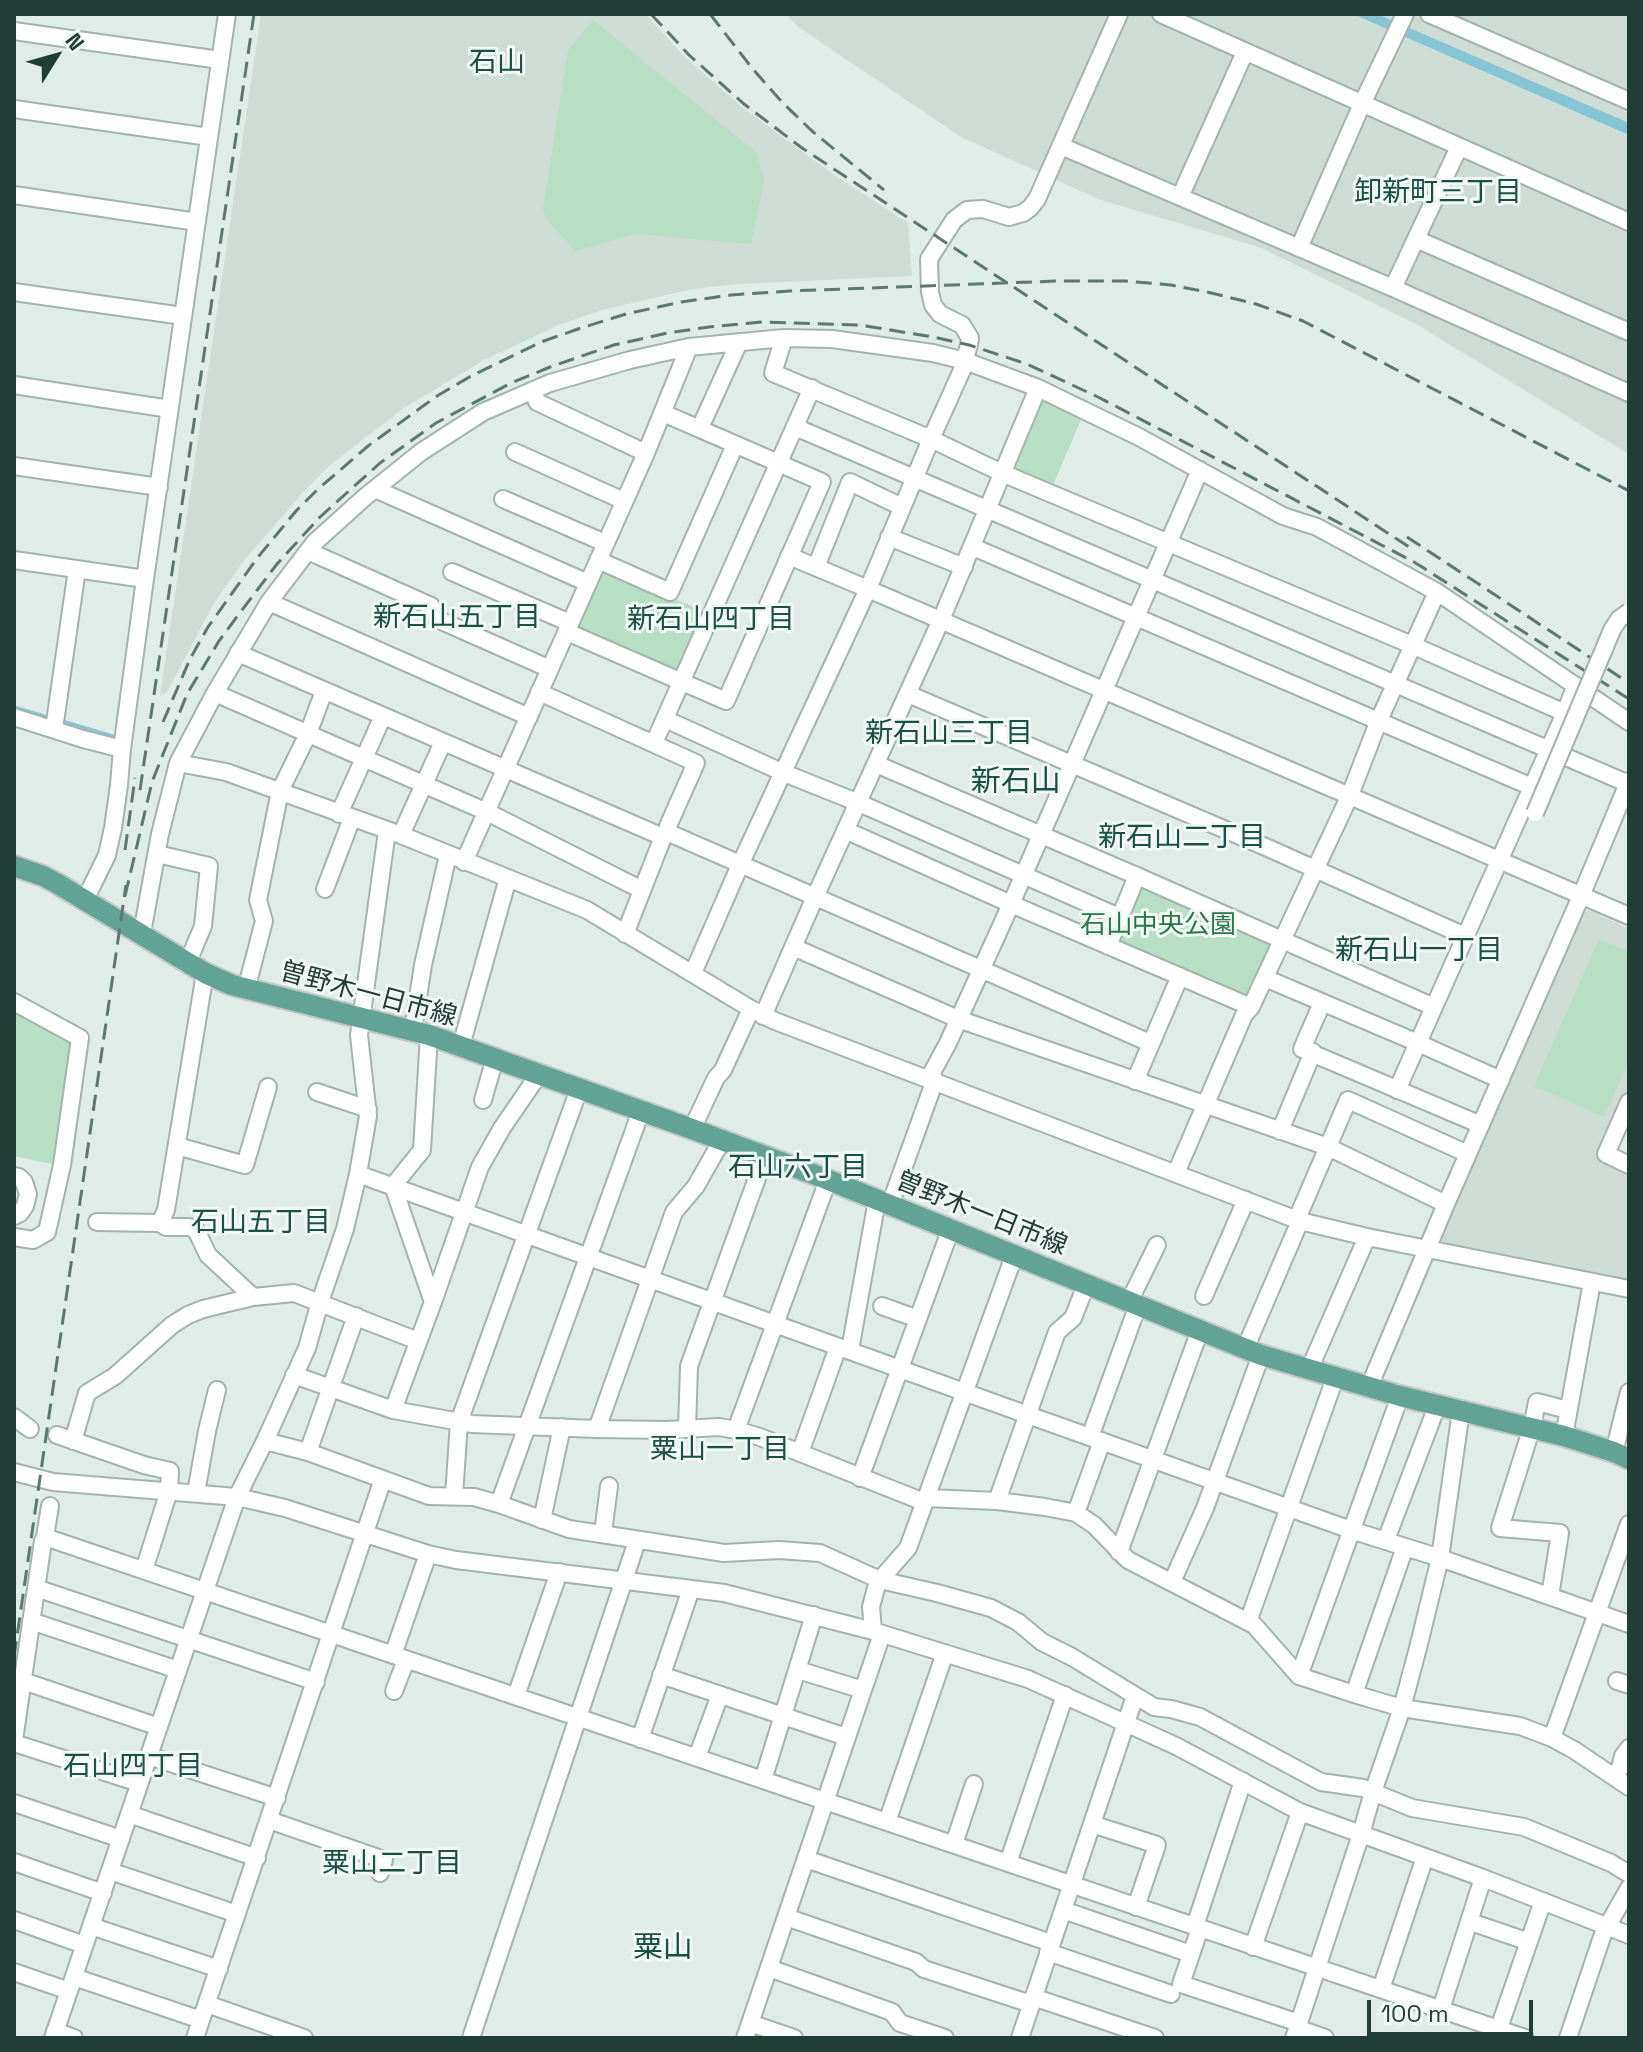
<!DOCTYPE html>
<html>
<head>
<meta charset="utf-8">
<style>
	body { margin:0 }
	#map { position:relative; width:1643px; height:2052px; overflow:hidden; background:#e0ece7; font-family:"Space Grotesk",sans-serif }
	canvas { display:block }
	.frame { position:absolute; inset:0; border:16px solid #203d36; pointer-events:none }
	.north { position:absolute; left:16px; top:16px; width:80px; height:80px; -webkit-text-stroke:6px #f1f8f5; paint-order:stroke; rotate:53deg; font-size:22px; font-weight:700; line-height:32px; text-align:center; color:#203d36 }
	.north::after { content:''; display:block; margin:auto; width:28px; height:36px; background:#203d36; clip-path:polygon(50% 0,100% 100%,50% 72%,0 100%) }
	.scale { position:absolute; left:1367px; top:2000px; width:166px; height:36px; box-sizing:border-box; border:4px solid #203d36; border-top:0; padding-left:10px; font-size:24px; line-height:28px; white-space:nowrap; color:#203d36; -webkit-text-stroke:6px #f1f8f5; paint-order:stroke }
</style>
</head>
<body>
<div id="map">
<canvas width="1643" height="2052"></canvas>
<div class="frame"></div>
<div class="north">N</div>
<div class="scale">100 m</div>
</div>
<script>
const g = document.querySelector('canvas').getContext('2d');
g.lineJoin = 'round';
function fillPath(path, color) { g.fillStyle = color; g.fill(path, 'evenodd'); }
const toPath = rows => new Path2D(rows.map(r => 'M' + r).join(''));
function stroke(path, color, width, dash) { g.strokeStyle = color; g.lineWidth = width; g.lineCap = dash ? 'butt' : 'round'; g.setLineDash(dash || []); g.stroke(path); }
function label(font, color, halo, rows, align = 'center') {
  g.font = font + ' "Space Grotesk","Noto Sans JP",sans-serif'; g.lineWidth = 6; g.setLineDash([]); g.textBaseline = 'middle'; g.strokeStyle = halo; g.fillStyle = color; for (const [text, x, y, turn = 0] of rows) {
    g.save(); g.translate(x, y); g.rotate((+turn || 0) * Math.PI / 180); g.textAlign = isNaN(turn) ? turn : align; if (halo) g.strokeText(text, 0, 0); g.fillText(text, 0, 0); g.restore();
  }
}
fillPath(toPath([
	[261,14,645,14,686,58,742,107,833,174,908,223,912,276,739,284,692,289,602,310,561,324,484,360,404,408,330,465,305,490,242,563,214,603,167,692,160,696],
	[786,14,1629,14,1629,454,1416,324,1259,247,1101,200,961,137,797,26],
	[1589,910,1629,929,1629,1088,1600,1158,1629,1171,1629,1279,1443,1242,1441,1238,1472,1157,1581,913]
]), '#cedcd6');
fillPath(toPath([
	[593,20,757,153,764,182,751,244,636,234,575,251,546,219,543,209,568,50],
	[1038,393,1083,415,1053,485,1007,466],
	[602,568,708,613,681,674,574,626],
	[1138,883,1276,943,1250,1001,1113,942],
	[1599,939,1629,952,1629,1060,1604,1117,1534,1086],
	[14,1010,68,1038,73,1047,56,1165,14,1156]
]), '#b8dec3');
fillPath(toPath([
	[1353,14,1377,14,1629,123,1629,135]
]), '#86c5d4');
stroke(toPath([
	[14,707,48,717],
	[59,720,113,736]
]), '#86c5d4', 3);
const minor = toPath([
	[1161,14,1629,222],
	[1429,14,1629,101],
	[14,31,220,60],
	[14,109,209,137],
	[1061,146,1393,288,1629,393],
	[14,195,197,222],
	[1180,197,1245,52],
	[1416,239,1629,332],
	[1299,248,1362,104,1405,14],
	[1393,288,1459,147],
	[14,292,183,316],
	[784,338,773,373,931,439,1002,473,1412,645,1565,713],
	[14,385,170,409],
	[533,390,537,402,646,453],
	[795,427,1629,784],
	[700,428,739,342],
	[515,452,624,501],
	[14,466,159,487],
	[375,489,588,583],
	[503,499,605,543],
	[889,537,964,567],
	[973,547,1532,787],
	[308,551,431,606,437,619,550,669],
	[789,556,868,589,931,439,962,370,969,345,970,338,962,325,940,314,933,305,930,292,929,259,954,220,967,210,983,209,1009,217,1023,213,1030,208,1037,199,1119,14],
	[14,560,145,579],
	[598,560,670,592,735,445],
	[816,567,850,482,902,507],
	[452,572,570,623],
	[269,602,529,717],
	[567,632,726,701,822,482,663,413],
	[238,653,663,837],
	[539,692,696,763,668,826,669,833,663,837,625,934],
	[215,693,487,812,642,890],
	[908,694,1268,848,1465,936],
	[14,717,83,739,122,749],
	[665,719,784,773,859,803,1119,917],
	[54,729,77,569],
	[654,743,812,388],
	[178,763,215,693,269,602,314,543,365,497,421,452,483,412,550,383,630,360,689,347],
	[876,764,1137,876,1434,1007],
	[339,814,383,716],
	[845,830,1011,904,1251,1007,1244,1015,1176,1173],
	[669,833,1150,1043],
	[401,835,443,742],
	[157,854,209,866,203,926,188,962],
	[464,862,646,453,689,347,784,338,832,339,933,353,965,361,1038,388,1139,437,1283,516,1317,527,1437,592,1629,722],
	[325,889,352,818],
	[85,900,107,855,113,828,119,785,122,749,145,579,227,14],
	[142,933,160,834,178,763,226,772,401,835,587,910,751,1009,775,1021,1300,1221,1367,1237,1629,1289],
	[1108,946,1137,876],
	[793,947,958,1019,1328,1147,1446,1204],
	[693,973,740,865,868,589,1629,916],
	[1265,978,1418,1043,1501,1080],
	[246,990,264,921,258,900,280,791,308,734,324,691],
	[14,1002,80,1038,62,1165,47,1232,33,1240,14,1237],
	[1322,1003,1302,1049,1481,1125],
	[1251,1007,1350,795,1379,720,1437,592],
	[763,1016,815,897,941,620,1038,388],
	[413,1030,423,965,448,855],
	[461,1046,508,878],
	[929,1078,948,1043,1011,904,1200,470],
	[1135,1081,1180,976],
	[1397,1090,1565,713,1575,687],
	[317,1092,368,1109],
	[483,1100,495,1058],
	[1629,1102,1606,1154,1629,1165],
	[692,1129,716,1078,723,1070,751,1009],
	[1280,1131,1313,1052],
	[177,1146,245,1165,268,1087],
	[358,1174,1028,1415,1351,1530,1440,1558,1629,1624],
	[14,1176,19,1177,24,1182,28,1194,25,1206,20,1213,14,1216],
	[890,1205,935,1080],
	[1297,1219,1348,1100,1468,1154],
	[97,1222,160,1223,166,1227,189,1227,195,1229,198,1234,208,1255,253,1297],
	[160,1223,166,1210,205,973],
	[1204,1296,1246,1200],
	[433,1302,480,1167,502,1128,539,1074],
	[1129,1302,1157,1245],
	[882,1306,918,1319],
	[1245,1349,1300,1221],
	[850,1350,877,1200],
	[1309,1370,1367,1237],
	[294,1375,393,1410,472,1424,597,1429,667,1430,719,1427,736,1430,760,1437,924,1502],
	[1369,1387,1446,1204,1581,896,1629,781],
	[393,1410,433,1302,393,1186,422,1150,429,1035],
	[14,1417,30,1429],
	[597,1429,674,1212,696,1186,722,1140],
	[687,1429,689,1366,765,1156],
	[736,1430,828,1180],
	[57,1435,144,1465,170,1471,169,1491,144,1570],
	[1564,1436,1592,1282],
	[1090,1437,1138,1305],
	[73,1441,87,1393,115,1376,172,1325,188,1315,203,1309,253,1297,294,1293,418,1341],
	[265,1441,308,1452,429,1496,474,1497,499,1504,569,1529,724,1553,779,1550,820,1553,880,1580,937,1593,991,1608,1018,1622,1042,1642,1072,1657,1154,1707,1171,1709,1200,1717,1321,1782,1363,1788,1412,1808,1524,1827,1611,1863,1629,1874],
	[308,1452,356,1316],
	[1614,1452,1629,1392],
	[800,1453,838,1347],
	[14,1472,53,1482,237,1497,285,1508,428,1554,456,1560,724,1593,873,1631,1028,1679,1176,1746,1300,1812,1483,1878,1629,1935],
	[860,1478,950,1231],
	[196,1493,207,1431,217,1390],
	[454,1496,459,1422,579,1089],
	[927,1498,997,1501,1045,1507,1076,1513,1094,1525,1128,1560,1254,1625,1299,1676,1354,1694,1402,1708,1520,1726,1552,1738,1574,1750,1629,1787],
	[997,1501,1057,1332,1073,1318,1086,1285],
	[499,1504,641,1111],
	[1076,1513,1102,1441],
	[542,1520,562,1427],
	[603,1533,609,1486],
	[45,1537,1525,2038],
	[1386,1540,1437,1406],
	[1119,1552,1200,1330],
	[1172,1582,1205,1508,1261,1355],
	[36,1588,316,1682],
	[1550,1596,1560,1533,1500,1528,1532,1427,1537,1402,1568,1410],
	[31,1621,178,1670],
	[1248,1622,1335,1378],
	[873,1631,871,1607,876,1588,880,1580,908,1548,1014,1256],
	[393,1655,428,1554],
	[798,1670,863,1690],
	[661,1675,846,1737],
	[1299,1676,1400,1396],
	[23,1681,159,1727],
	[1617,1681,1629,1685],
	[394,1691,406,1660],
	[1354,1694,1405,1547],
	[516,1696,559,1572],
	[1552,1738,1629,1524],
	[640,1739,691,1589],
	[14,1740,43,1541,45,1537,50,1506],
	[14,1743,139,1783],
	[149,1756,277,1798],
	[697,1757,720,1695],
	[1615,1777,1620,1768,1623,1756,1629,1748],
	[763,1780,814,1615],
	[14,1803,121,1839],
	[129,1814,257,1858],
	[269,1820,384,1860,380,1873],
	[887,1822,945,1653],
	[1092,1824,1157,1845,1136,1907],
	[954,1844,974,1784],
	[806,1859,1051,1943],
	[14,1862,103,1893],
	[1008,1863,1065,1695],
	[110,1871,237,1914],
	[1063,1910,1191,1954],
	[786,1917,916,1962,924,1969,1031,2004],
	[14,1920,84,1945],
	[1471,1922,1529,1942],
	[91,1926,219,1969],
	[1195,1926,1243,1781],
	[1200,1928,1181,1984,1299,2023],
	[1253,1947,1300,1812],
	[1048,1952,1171,1994],
	[769,1968,892,2012,900,2023,945,2038],
	[14,1972,69,1991],
	[74,1977,201,2020],
	[1381,1989,1425,1857],
	[1033,1997,1155,2038],
	[207,2004,304,2038],
	[1441,2009,1483,1878],
	[750,2023,794,2038],
	[1297,2028,1325,2038],
	[1499,2028,1543,1901],
	[55,2031,74,2038],
	[53,2038,237,1497,265,1441,307,1348,320,1302,345,1229,358,1174,368,1116,359,1035,387,831],
	[195,2038,383,1479],
	[471,2038,637,1541],
	[745,2038,882,1634],
	[1020,2038,1135,1696],
	[1294,2038,1361,1834,1373,1792,1402,1708,1418,1648,1440,1558,1461,1411],
	[1568,2038,1603,1934,1629,1888]
]);
const major = toPath([
	[14,866,43,876,58,884,205,973,232,985,429,1035,692,1129,821,1177,1261,1355,1400,1396,1564,1436,1614,1452,1629,1459]
]);
stroke(minor, '#a3b4ae', 20);
stroke(major, '#c1c9c7', 24);
stroke(minor, '#fff', 16);
stroke(major, '#63a395', 20);
stroke(toPath([
	[651,14,689,55,744,104,802,148,1412,549],
	[710,14,752,68,782,102,812,131,884,190],
	[1407,537,1629,683],
	[163,722,190,659,208,627,258,557,296,511,317,490,368,446,437,396,471,376,541,342,578,329,626,314,681,302,731,295,790,291,1058,281,1125,281,1171,285,1207,292,1256,304,1303,321,1629,491],
	[140,790,254,14],
	[125,850,135,778],
	[125,896,152,782,187,694,219,641,239,614,277,564,320,517,380,463,436,423,511,383,550,367,614,345,668,333,709,327,763,322,860,325,933,337,969,345,1027,364,1098,397,1414,562,1629,699],
	[14,1657,126,885]
]), '#5a7971', 3, [16, 8]);
const minorBridge = toPath([
	[1535,813,1612,630,1619,619,1629,612]
]);
stroke(minorBridge, '#a3b4ae', 20, []);
stroke(minorBridge, '#fff', 16);
label('26px', '#297649', '#f1f8f5', [
	["石山中央公園",1158,926]
]);
label('26px', '#203d36', '#f1f8f5', [
	["曽野木一日市線",368,995,15],
	["曽野木一日市線",981,1214,22]
]);
label('28px', '#1b5045', '#f1f8f5', [
	["石山",497,63],
	["卸新町三丁目",1438,193],
	["新石山五丁目",457,618],
	["新石山四丁目",711,620],
	["新石山三丁目",949,734],
	["新石山二丁目",1182,838],
	["新石山一丁目",1419,951],
	["石山六丁目",798,1168],
	["石山五丁目",261,1223],
	["粟山一丁目",720,1450],
	["石山四丁目",133,1767],
	["粟山二丁目",392,1864]
]);
label('30px', '#1b5045', '#f1f8f5', [
	["新石山",1016,783],
	["粟山",663,1949]
]);
</script>
</body>
</html>
